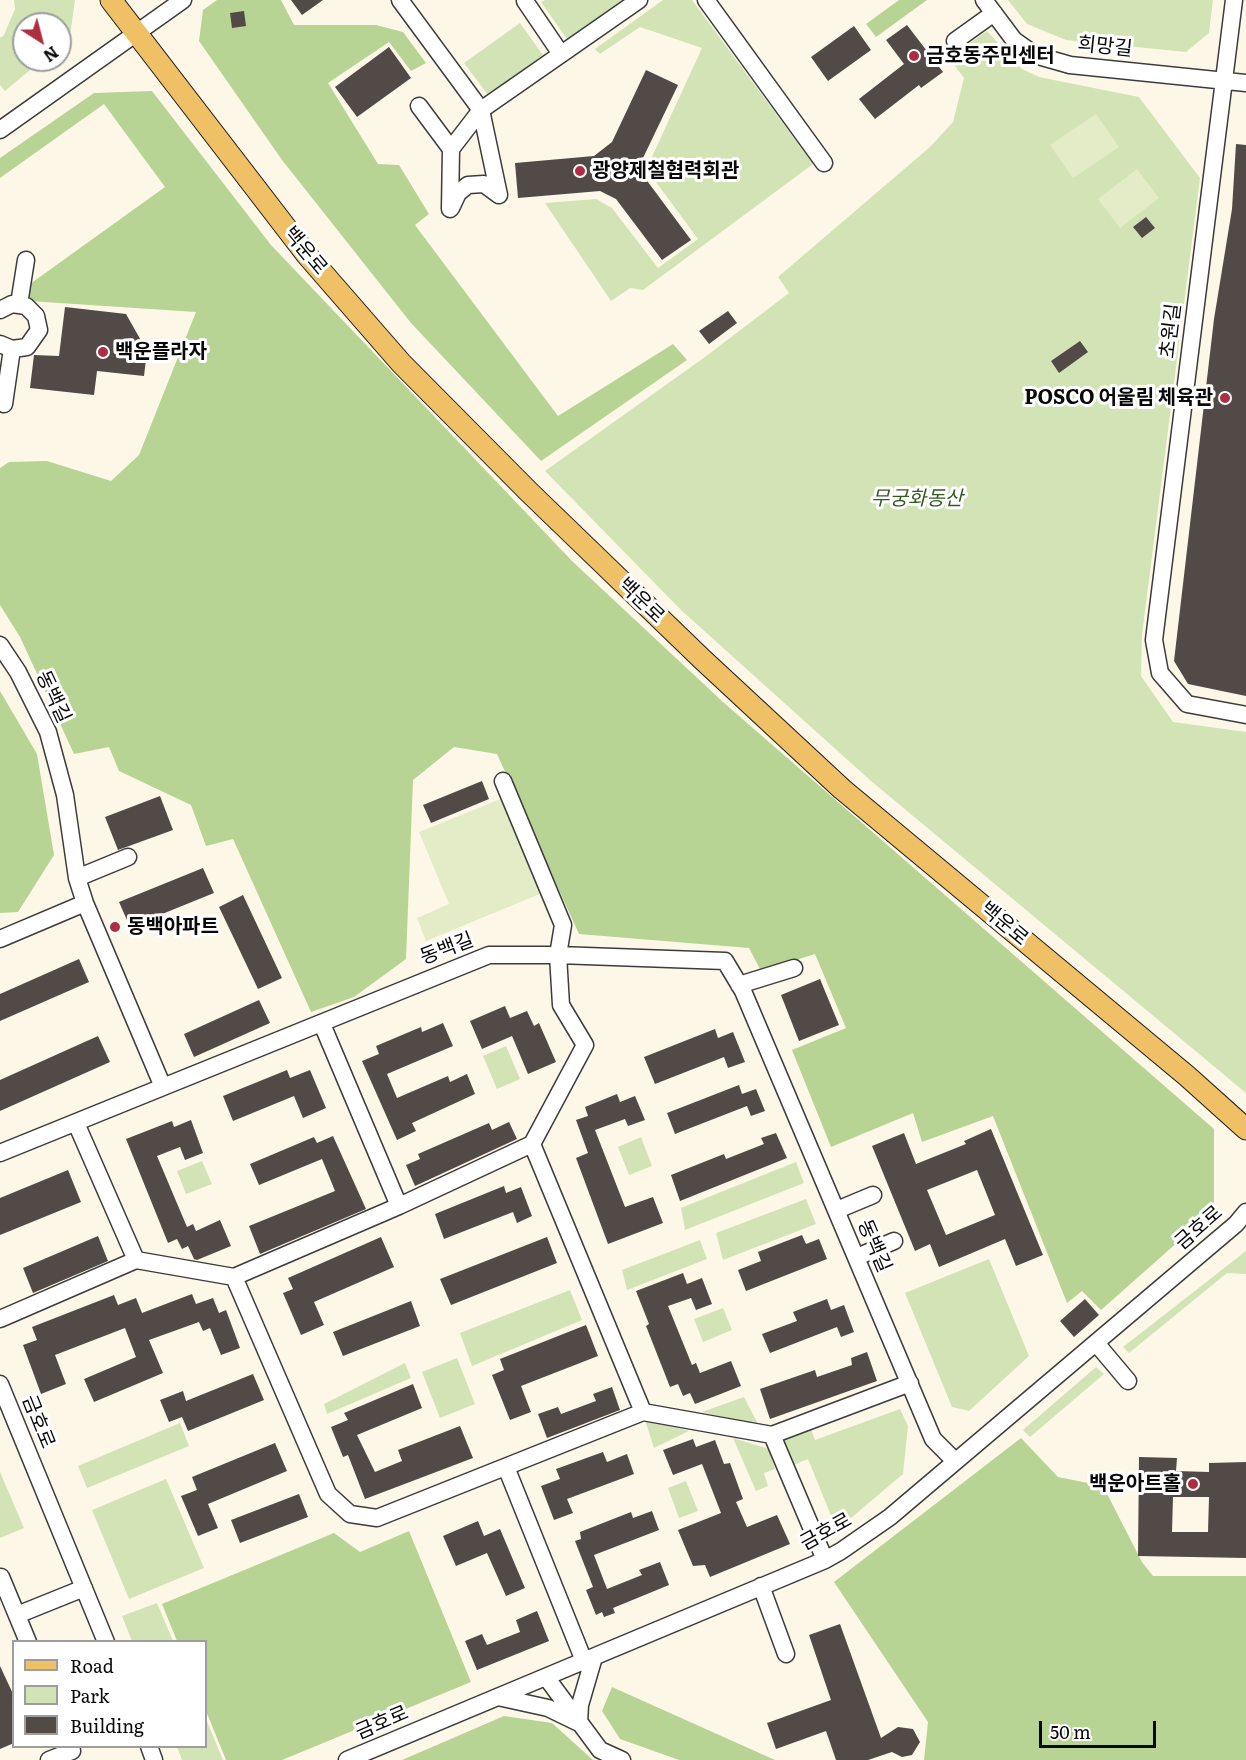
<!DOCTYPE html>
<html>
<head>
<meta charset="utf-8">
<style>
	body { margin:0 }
	#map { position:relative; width:1246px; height:1760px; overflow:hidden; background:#fdf7e7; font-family:Literata,serif }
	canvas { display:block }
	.legend { position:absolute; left:12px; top:1640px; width:195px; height:108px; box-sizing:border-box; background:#fff; border:2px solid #9d9d9d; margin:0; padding:8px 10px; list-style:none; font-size:18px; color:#090909 }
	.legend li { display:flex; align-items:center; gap:12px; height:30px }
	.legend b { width:30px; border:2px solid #9d9d9d }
	.north { position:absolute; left:12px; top:12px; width:60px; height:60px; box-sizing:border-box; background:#fff; border:2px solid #9d9d9d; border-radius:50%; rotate:144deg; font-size:16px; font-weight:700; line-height:24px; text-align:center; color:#090909 }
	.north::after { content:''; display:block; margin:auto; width:21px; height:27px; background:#ae2d40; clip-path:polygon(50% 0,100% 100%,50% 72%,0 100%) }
	.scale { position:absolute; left:1039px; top:1721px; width:117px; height:27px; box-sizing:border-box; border:3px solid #090909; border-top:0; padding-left:8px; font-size:18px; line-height:21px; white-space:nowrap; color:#090909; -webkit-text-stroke:4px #fff; paint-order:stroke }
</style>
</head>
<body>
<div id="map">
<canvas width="1246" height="1760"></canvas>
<ul class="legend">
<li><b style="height:8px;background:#efc066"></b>Road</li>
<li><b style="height:16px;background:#d2e4b5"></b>Park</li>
<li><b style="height:16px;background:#514a47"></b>Building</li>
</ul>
<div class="north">N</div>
<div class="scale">50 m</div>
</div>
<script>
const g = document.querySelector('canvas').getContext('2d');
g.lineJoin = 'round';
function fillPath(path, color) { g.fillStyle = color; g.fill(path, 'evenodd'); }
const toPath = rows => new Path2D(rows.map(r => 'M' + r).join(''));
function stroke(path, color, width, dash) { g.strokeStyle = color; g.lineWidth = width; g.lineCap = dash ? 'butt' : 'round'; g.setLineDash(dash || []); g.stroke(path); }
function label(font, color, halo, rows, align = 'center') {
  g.font = font + ' Literata,"Noto Sans KR",serif'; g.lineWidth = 6; g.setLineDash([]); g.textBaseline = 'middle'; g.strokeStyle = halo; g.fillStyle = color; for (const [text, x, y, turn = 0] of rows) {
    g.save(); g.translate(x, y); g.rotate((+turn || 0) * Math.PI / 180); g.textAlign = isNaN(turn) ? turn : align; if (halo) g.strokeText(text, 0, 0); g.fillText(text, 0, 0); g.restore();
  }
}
fillPath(toPath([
	[14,0,75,0,70,36,60,45,60,24,24,24,24,60,42,60,5,91,0,85,0,38,4,35,15,9],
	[545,0,623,0,567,39,541,2],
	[663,0,692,0,813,164,643,290,630,288,611,301,545,203,596,199,612,208,658,268,698,239,653,178,651,159,702,48,640,27,600,54,595,49],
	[1008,0,1213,0,1209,33,1186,52,1066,40,1027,24],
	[520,23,543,55,488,95,464,63],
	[987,31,1022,69,1039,77,1139,97,1200,178,1142,635,1141,676,1173,722,1246,732,1246,1093,871,781,681,610,545,471,705,357,789,293,778,277,930,147,953,122,964,78,949,58],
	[506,1046,520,1079,497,1089,483,1056],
	[641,1137,652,1166,629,1175,618,1147],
	[202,1161,212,1184,186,1194,177,1171],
	[796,1162,804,1183,685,1230,681,1208],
	[806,1199,816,1224,723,1260,716,1233],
	[700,1240,707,1259,627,1290,622,1270],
	[1246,1251,1246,1274,1227,1273,1129,1353,1123,1347],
	[989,1259,1029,1356,969,1411,952,1407,905,1293],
	[570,1290,582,1320,472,1366,460,1333],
	[723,1308,732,1330,703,1342,694,1319],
	[457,1358,475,1404,440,1418,422,1372],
	[405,1363,411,1378,327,1414,324,1404],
	[1096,1367,1104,1374,1030,1437,1023,1430],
	[744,1397,759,1426,702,1412],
	[900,1409,908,1426,903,1474,851,1518,834,1523,808,1459,793,1465,780,1435,809,1424,815,1440],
	[645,1420,689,1431,654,1448],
	[180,1423,189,1446,87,1488,78,1466],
	[733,1438,769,1449,775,1469,764,1473,768,1486,756,1491],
	[0,1472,24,1528,0,1538],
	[166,1479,204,1568,129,1599,92,1510],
	[686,1481,698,1511,679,1518,668,1488],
	[157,1603,173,1641,132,1641,122,1616],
	[206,1719,223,1760,182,1760,177,1747,206,1746]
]), '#d2e4b5');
fillPath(toPath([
	[217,0,281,0,294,25,376,25,403,32,426,63,411,71,389,42,328,83,378,164,399,165,429,214,415,225,558,416,673,344,687,360,541,461,411,323,282,160,199,41,203,10],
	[899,0,927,0,876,37,866,24],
	[152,91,271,245,572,561,723,702,1214,1129,1214,1210,1101,1310,1082,1291,1067,1303,993,1116,922,1142,913,1113,831,1147,792,1050,846,1028,815,954,761,971,749,948,579,934,497,754,454,747,413,780,406,959,354,997,311,1012,233,839,206,846,191,805,119,771,109,747,74,754,20,637,0,605,0,468,9,462,47,461,111,481,139,455,196,312,29,301,30,284,165,187,104,104,0,178,0,158,94,93],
	[0,691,37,754,54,855,18,912,0,913],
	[1021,1438,1058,1477,1103,1486,1142,1562,1153,1576,1246,1576,1246,1760,924,1760,928,1722,834,1582],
	[409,1531,471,1682,282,1760,226,1760,206,1711,206,1642,177,1641,162,1604,334,1533,360,1552],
	[612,1687,775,1760,679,1760,620,1739,602,1711],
	[504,1716,552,1723,593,1760,402,1760]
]), '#b8d495');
fillPath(toPath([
	[1096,114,1119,147,1073,178,1050,145],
	[1137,169,1159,198,1120,228,1098,199],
	[503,798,542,893,426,941,417,918,449,904,419,832]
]), '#e3ecc6');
fillPath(toPath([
	[291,0,323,0,302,15],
	[244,11,246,26,232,28,230,13],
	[907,25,943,72,921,88,919,85,875,119,859,99,904,64,886,40],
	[854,26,871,50,828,81,811,57],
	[389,47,411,78,357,117,335,87],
	[646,70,678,85,643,158,645,178,691,240,662,260,616,199,600,191,518,198,515,163,594,156,612,142],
	[1236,144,1246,145,1246,696,1188,684,1174,661,1214,319,1232,209],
	[1146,217,1155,228,1142,238,1133,227],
	[65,307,126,314,147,351,144,376,97,371,94,395,30,388,34,355,59,356],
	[728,311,737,323,709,344,699,331],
	[1080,341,1088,352,1059,373,1051,361],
	[482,781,489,799,431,823,423,805],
	[160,796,173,830,118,850,105,817],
	[203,868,214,893,130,927,119,902],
	[243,895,282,978,258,989,219,907],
	[79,959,89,982,0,1021,0,994],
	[820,979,839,1025,799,1041,781,995],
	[259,1000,270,1023,194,1057,184,1034],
	[505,1006,510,1018,527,1011,534,1026,539,1023,556,1062,528,1074,512,1036,482,1049,470,1021],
	[443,1023,453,1046,387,1074,397,1098,448,1076,450,1082,467,1074,475,1094,412,1123,416,1131,397,1140,362,1061,379,1054,376,1046,421,1027,422,1032],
	[715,1029,718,1038,733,1032,745,1062,728,1068,724,1057,655,1084,644,1057],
	[98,1036,110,1062,0,1111,0,1080],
	[287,1070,290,1078,310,1070,326,1108,303,1118,294,1096,233,1121,223,1096],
	[739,1085,742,1094,756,1089,765,1111,751,1116,747,1106,675,1134,667,1113],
	[617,1094,620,1102,635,1096,645,1120,628,1126,625,1119,595,1130,625,1207,653,1197,663,1223,608,1244,576,1158,588,1153,576,1120,588,1116,585,1107],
	[191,1120,203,1153,185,1160,180,1147,157,1156,187,1227,193,1224,196,1231,220,1220,231,1246,197,1260,194,1259,188,1246,182,1249,177,1239,168,1243,126,1139,172,1121,174,1127],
	[509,1122,517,1139,415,1186,406,1165,420,1159,418,1154,489,1123,492,1130],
	[991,1129,1043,1255,1016,1266,1005,1239,939,1267,930,1244,915,1251,872,1146,904,1133,916,1164,966,1144,964,1141],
	[977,1170,995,1215,946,1235,927,1190],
	[776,1133,787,1158,680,1201,671,1175,724,1154,726,1159,764,1144,761,1138],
	[333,1136,366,1209,260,1254,249,1226,335,1191,322,1159,259,1185,250,1164,314,1137,317,1143],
	[68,1170,81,1202,0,1235,0,1198],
	[504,1186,506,1193,521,1187,532,1216,517,1223,513,1212,444,1239,435,1214],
	[802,1235,806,1244,819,1239,827,1259,746,1291,738,1270,761,1261,758,1252],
	[98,1236,108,1261,33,1293,23,1268],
	[381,1237,394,1267,314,1302,324,1325,301,1335,283,1293,293,1289,288,1278],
	[547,1237,557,1263,451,1305,440,1279],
	[683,1273,687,1284,702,1278,712,1304,696,1310,691,1298,668,1306,692,1365,696,1363,700,1373,731,1361,741,1386,695,1404,690,1393,683,1396,678,1384,670,1387,646,1326,649,1324,636,1291],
	[192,1294,196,1304,213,1298,219,1313,226,1310,240,1348,221,1355,210,1328,203,1331,199,1322,149,1340,163,1373,94,1402,84,1379,136,1357,125,1328,55,1355,66,1384,41,1394,23,1345,37,1340,32,1327,114,1295,118,1305,136,1298,142,1313],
	[827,1299,831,1310,844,1305,854,1332,841,1337,837,1327,770,1353,762,1334,797,1321,793,1312],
	[1085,1299,1099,1315,1074,1337,1060,1321],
	[411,1301,420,1326,343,1356,333,1332],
	[586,1325,598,1356,521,1386,531,1412,510,1420,492,1375,504,1370,500,1359],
	[867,1352,877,1381,770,1419,760,1389,815,1370,817,1377,852,1365,851,1358],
	[253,1374,264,1400,188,1431,182,1417,169,1422,160,1400,183,1391,186,1401],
	[413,1384,422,1408,357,1435,375,1472,402,1461,398,1450,460,1426,473,1458,365,1499,348,1455,343,1457,331,1427,348,1420,344,1413],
	[612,1387,620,1410,547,1438,538,1414,558,1407,561,1414,596,1401,593,1394],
	[693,1439,696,1447,715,1440,724,1464,730,1463,743,1499,736,1502,747,1527,777,1515,790,1544,710,1577,705,1565,693,1566,678,1530,721,1513,702,1464,673,1475,663,1450],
	[275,1443,287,1471,208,1504,218,1528,198,1536,181,1496,197,1490,192,1477],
	[603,1452,607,1462,627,1454,634,1474,567,1499,573,1513,554,1520,541,1486,560,1479,556,1469],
	[1139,1457,1177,1458,1176,1471,1209,1472,1209,1463,1246,1462,1246,1558,1138,1556],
	[1173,1497,1209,1497,1208,1532,1172,1532],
	[299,1494,308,1517,240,1543,231,1520],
	[652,1511,659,1530,594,1555,607,1589,642,1575,639,1570,660,1562,669,1585,613,1608,615,1613,604,1617,602,1612,596,1615,586,1590,593,1587,575,1541,581,1539,580,1532,631,1512,633,1518],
	[478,1521,484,1536,500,1529,525,1588,506,1596,487,1553,456,1566,443,1536],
	[537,1611,549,1641,477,1670,465,1641,482,1634,487,1645,520,1632,516,1620],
	[840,1624,881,1738,898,1727,913,1729,920,1742,912,1755,902,1757,892,1752,868,1760,836,1760,826,1731,776,1749,767,1723,831,1700,809,1635],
	[0,1666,14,1696,14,1743,0,1749]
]), '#514a47');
const minor = toPath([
	[400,0,481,110,499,195],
	[706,0,824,163],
	[984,0,1014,40,1035,55,1070,65,1246,83],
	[1234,0,1154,640,1160,673,1187,704,1246,715],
	[525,1,561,54],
	[955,41,994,13],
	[419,106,451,149],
	[0,130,183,0],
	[451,208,458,193,468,185,484,184,499,195],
	[450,209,451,149,481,110,639,0],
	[19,304,26,260],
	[0,310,12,304,26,306,36,316,39,330,27,347,12,349,0,344],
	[4,404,12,349],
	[0,645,18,672,48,732,65,795,77,878,85,903,163,1087],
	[77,878,128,857],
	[0,939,85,903],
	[739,985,794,968],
	[322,1024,399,1206],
	[76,1123,136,1260,234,1277,399,1206,532,1144,585,1045,561,1005,558,955,563,925,503,781],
	[532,1144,643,1412,772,1435,910,1383],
	[0,1153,489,955,558,955,725,961,743,991,933,1439,955,1461],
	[837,1210,873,1195],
	[857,1257,894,1241],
	[234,1277,328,1494,350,1514,377,1518,643,1412],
	[0,1319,136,1260],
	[1096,1343,1128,1381],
	[0,1384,106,1642],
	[772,1435,825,1560],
	[506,1467,584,1661],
	[1,1577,28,1642],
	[761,1586,786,1654],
	[17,1615,84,1588],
	[546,1677,600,1750,622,1760],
	[498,1697,548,1708,579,1723,580,1705,594,1657],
	[149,1746,154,1760],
	[49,1760,72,1751,71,1746],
	[347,1760,825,1560,841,1551,890,1517,1236,1224,1246,1212]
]);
const major = toPath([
	[111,0,307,255,401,363,529,492,702,659,842,789,1187,1076,1246,1129]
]);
stroke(minor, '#3c3c3c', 19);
stroke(major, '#1a1a1a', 23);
stroke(minor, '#fff', 16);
stroke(major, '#efc066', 21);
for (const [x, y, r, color] of [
	[914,56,6,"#ae2d40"],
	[580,171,6,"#ae2d40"],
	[103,352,6,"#ae2d40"],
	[1225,398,6,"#ae2d40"],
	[115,927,6,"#ae2d40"],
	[1193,1484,6,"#ae2d40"]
]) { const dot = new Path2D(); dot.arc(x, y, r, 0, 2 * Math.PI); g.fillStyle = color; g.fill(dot); stroke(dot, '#fff', 2); }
label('20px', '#090909', '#fff', [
	["희망길",1105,47,6],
	["백운로",305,251,50],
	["초원길",1171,331,-83],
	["백운로",641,601,44],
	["동백길",53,697,65],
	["백운로",1004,924,40],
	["동백길",447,949,-21],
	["금호로",1199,1228,-41],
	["동백길",874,1246,67],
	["금호로",38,1422,68],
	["금호로",826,1532,-29],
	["금호로",382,1723,-23]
]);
label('bold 20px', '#090909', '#fff', [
	["금호동주민센터",926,56],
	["광양제철협력회관",592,171],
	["백운플라자",115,352],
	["POSCO 어울림 체육관",1213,398,"right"],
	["동백아파트",127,927],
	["백운아트홀",1181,1484,"right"]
], 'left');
label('italic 20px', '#325b20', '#fff', [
	["무궁화동산",917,499]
]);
</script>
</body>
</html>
